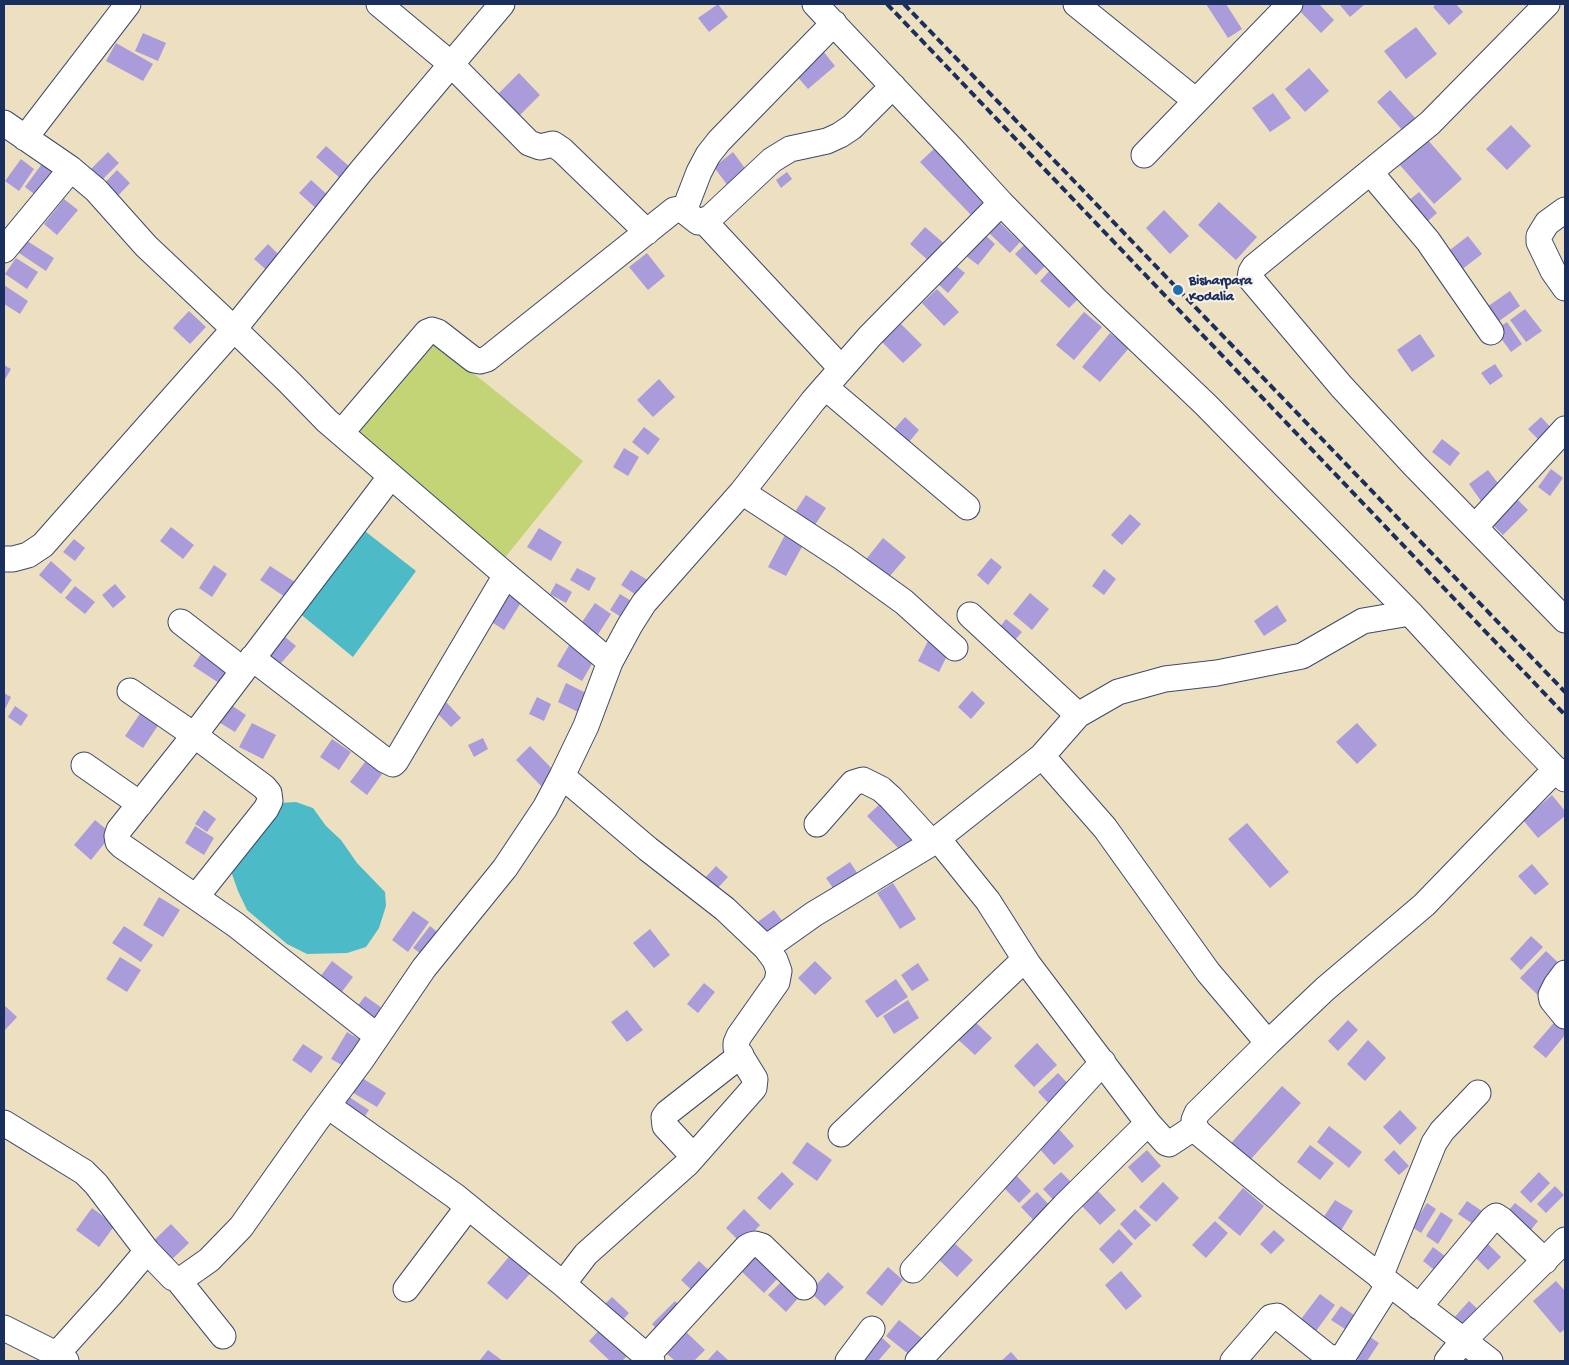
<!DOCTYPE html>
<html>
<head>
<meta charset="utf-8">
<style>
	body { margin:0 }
	#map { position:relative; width:1569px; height:1365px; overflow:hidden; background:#ede0c0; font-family:"Gochi Hand",sans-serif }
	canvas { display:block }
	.frame { position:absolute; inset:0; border:5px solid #1b2f5e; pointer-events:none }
</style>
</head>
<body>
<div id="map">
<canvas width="1569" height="1365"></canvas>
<div class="frame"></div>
</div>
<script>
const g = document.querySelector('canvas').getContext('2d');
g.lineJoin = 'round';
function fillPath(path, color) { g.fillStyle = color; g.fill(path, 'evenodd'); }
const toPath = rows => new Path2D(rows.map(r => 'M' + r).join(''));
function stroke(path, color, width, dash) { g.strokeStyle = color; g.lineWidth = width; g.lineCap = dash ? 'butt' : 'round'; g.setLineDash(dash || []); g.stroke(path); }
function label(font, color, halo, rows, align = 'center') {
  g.font = font + ' "Gochi Hand",sans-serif'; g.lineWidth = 4; g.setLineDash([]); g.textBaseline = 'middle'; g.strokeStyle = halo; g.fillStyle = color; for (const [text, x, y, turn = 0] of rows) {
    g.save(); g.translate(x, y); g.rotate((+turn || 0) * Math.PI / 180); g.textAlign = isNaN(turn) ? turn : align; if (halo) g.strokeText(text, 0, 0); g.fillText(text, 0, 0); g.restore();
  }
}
fillPath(toPath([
	[428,337,583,461,503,560,354,431]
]), '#c3d477');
fillPath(toPath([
	[361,528,416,571,353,657,298,612],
	[296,802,313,808,326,826,341,840,357,863,385,892,386,906,379,928,366,947,347,953,307,954,287,944,247,910,238,891,232,874,235,863,278,803]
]), '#4dbac8');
fillPath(toPath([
	[718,4,728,17,709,32,698,18],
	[1206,4,1226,4,1242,29,1228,38],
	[1302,4,1319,4,1334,20,1321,33,1297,8],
	[1339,4,1365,4,1350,17],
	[1436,4,1456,4,1463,12,1449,25,1433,7],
	[1416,27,1437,54,1406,79,1384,51],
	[143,33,166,43,158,61,135,51],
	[116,43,153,64,143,81,106,61],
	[823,51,835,66,808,89,795,74],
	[1309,68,1329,91,1305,112,1285,89],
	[519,73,540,95,511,124,490,102],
	[1390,90,1418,121,1405,133,1377,102],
	[1273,93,1291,118,1270,132,1252,108],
	[1511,125,1531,146,1507,170,1486,149],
	[1427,139,1462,179,1434,204,1399,164],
	[326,146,351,168,341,179,316,157],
	[936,147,987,201,972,216,920,162],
	[108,152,119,163,99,183,88,172],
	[733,152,750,175,731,190,714,167],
	[21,159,34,169,19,191,5,181],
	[44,161,57,171,38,197,25,187],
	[117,170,130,183,113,201,100,188],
	[787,172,792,179,781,188,776,180],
	[311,180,330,197,319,211,299,193],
	[1419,192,1437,213,1420,228,1402,206],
	[64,199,78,210,57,235,44,224],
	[1219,202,1257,237,1236,260,1198,225],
	[1164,210,1189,236,1170,254,1146,228],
	[998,221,1020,242,1010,253,988,232],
	[925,227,947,246,931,263,910,244],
	[984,234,995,244,978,265,966,256],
	[1468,236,1482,254,1456,274,1442,256],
	[24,239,54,258,46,271,16,251],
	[1026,243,1047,264,1036,275,1015,254],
	[268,244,285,261,272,275,254,259],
	[647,253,665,276,648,290,629,267],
	[16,258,38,272,27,289,5,274],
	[955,265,965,273,948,293,938,284],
	[1051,269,1080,297,1069,308,1040,281],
	[4,285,28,301,20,314,4,304],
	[937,289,959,312,944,326,922,303],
	[1510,291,1520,306,1495,324,1484,309],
	[1525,309,1542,331,1526,342,1510,320],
	[189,311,206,327,190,344,173,328],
	[1084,312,1102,327,1074,360,1056,345],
	[1507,322,1522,344,1511,352,1495,330],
	[901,324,922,345,903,363,882,342],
	[1110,333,1129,348,1100,382,1082,367],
	[1420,334,1435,356,1412,372,1397,350],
	[1495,364,1503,376,1490,385,1481,373],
	[4,365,11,369,4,381],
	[659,379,675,397,653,417,637,400],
	[905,417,919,430,904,448,889,435],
	[1541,417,1554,431,1542,443,1528,429],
	[644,427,660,439,648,455,632,442],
	[1442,439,1460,453,1450,466,1432,452],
	[624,448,639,457,628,476,613,467],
	[1551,469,1563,478,1550,496,1538,487],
	[1488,470,1500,486,1481,501,1469,484],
	[806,495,826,508,811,531,791,518],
	[1515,497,1528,510,1503,535,1490,522],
	[1130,514,1141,524,1122,545,1111,535],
	[171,527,194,545,183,559,160,541],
	[539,528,562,542,551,561,527,547],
	[785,535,803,545,786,576,768,567],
	[883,538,906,557,885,582,863,563],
	[74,539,85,548,75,561,63,552],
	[991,558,1002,567,988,585,977,575],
	[51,561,72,580,61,594,39,575],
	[214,565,227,574,212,597,199,588],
	[270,566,301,586,291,601,260,580],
	[577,568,596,578,589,591,570,580],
	[1104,569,1116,579,1104,595,1092,586],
	[631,570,651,582,641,598,621,585],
	[556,583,572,592,566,603,550,594],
	[115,584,126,597,113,608,102,595],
	[75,586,95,602,85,614,65,598],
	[505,590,522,601,504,630,487,619],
	[1030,593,1049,609,1032,630,1013,614],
	[620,594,636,604,626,620,610,610],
	[595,603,611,614,597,636,580,625],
	[1277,605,1287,621,1264,636,1254,621],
	[1006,619,1022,632,1009,647,994,635],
	[279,632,296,646,276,669,260,655],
	[930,637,951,648,939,672,918,661],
	[571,642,596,657,582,681,557,666],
	[205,648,234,668,222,685,193,666],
	[566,683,588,694,580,713,558,702],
	[972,691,985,703,971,719,958,707],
	[4,693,11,697,4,711],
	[537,697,551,704,544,721,529,714],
	[446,702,461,718,451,727,436,712],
	[228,703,246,715,235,732,217,721],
	[15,706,28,715,21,726,8,717],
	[145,706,163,718,143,748,125,736],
	[252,723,276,735,263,759,239,747],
	[1357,723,1377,745,1357,764,1336,742],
	[483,738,488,749,474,757,468,745],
	[332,739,351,752,339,770,320,757],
	[530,746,557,774,543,788,516,760],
	[365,762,382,774,367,795,350,782],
	[1552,795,1565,811,1565,816,1538,838,1523,820],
	[881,803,918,840,904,854,867,816],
	[204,810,216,819,207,832,195,824],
	[95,820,112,834,91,860,74,845],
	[1247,823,1289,872,1270,888,1228,839],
	[195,826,214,838,204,855,185,843],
	[850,862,863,882,840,898,826,878],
	[1532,864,1549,884,1535,895,1518,876],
	[716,866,728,877,715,891,703,880],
	[893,883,916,919,900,929,877,893],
	[159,897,180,910,163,937,143,925],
	[774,910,786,926,764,942,752,926],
	[413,911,429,922,408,952,392,940],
	[124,926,153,945,141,962,112,943],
	[430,926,441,935,424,956,413,948],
	[650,929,670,955,654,968,633,943],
	[1531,936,1543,947,1521,970,1510,959],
	[1546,951,1565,969,1540,997,1520,978],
	[120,957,141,970,127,992,106,979],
	[332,961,353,977,335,1001,314,985],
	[815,961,832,978,815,995,798,978],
	[918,963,929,980,912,991,901,975],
	[896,979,908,997,877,1018,865,1001],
	[704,983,715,992,698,1013,687,1004],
	[365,996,389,1013,378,1029,353,1012],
	[908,1000,919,1018,894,1034,883,1016],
	[5,1006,17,1017,5,1030,4,1029],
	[627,1010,643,1030,627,1042,611,1022],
	[970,1017,992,1038,975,1055,953,1035],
	[1558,1018,1565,1024,1565,1035,1546,1058,1533,1047],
	[1348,1020,1358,1030,1338,1051,1328,1041],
	[347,1032,364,1042,349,1069,331,1059],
	[1368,1040,1386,1058,1365,1081,1347,1064],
	[1037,1043,1057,1065,1034,1087,1014,1066],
	[303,1044,323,1057,311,1073,292,1060],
	[1058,1073,1073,1089,1053,1108,1038,1092],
	[359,1076,386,1093,377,1107,350,1091],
	[1282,1086,1301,1103,1243,1168,1224,1151],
	[346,1095,369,1110,360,1123,337,1108],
	[1400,1110,1417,1128,1400,1145,1383,1127],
	[1329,1126,1362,1152,1349,1168,1317,1142],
	[1057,1127,1074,1146,1054,1165,1037,1146],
	[807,1142,832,1160,817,1181,792,1163],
	[1310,1145,1334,1163,1320,1180,1297,1162],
	[1147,1150,1161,1166,1142,1183,1128,1167],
	[1394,1150,1409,1166,1399,1175,1384,1160],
	[782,1172,794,1184,770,1210,757,1198],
	[1061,1172,1078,1189,1060,1207,1043,1189],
	[1539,1172,1550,1183,1531,1203,1520,1192],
	[1016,1175,1031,1191,1019,1203,1003,1187],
	[1163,1182,1179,1198,1156,1222,1139,1207],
	[1555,1186,1564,1195,1546,1213,1537,1204],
	[1243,1188,1264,1206,1240,1236,1218,1218],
	[1098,1191,1116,1210,1100,1225,1082,1206],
	[1037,1192,1055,1211,1039,1226,1021,1207],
	[1335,1200,1353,1211,1340,1232,1321,1221],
	[1467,1201,1485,1213,1476,1226,1458,1214],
	[1427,1203,1436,1209,1421,1233,1412,1227],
	[1515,1203,1538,1221,1526,1236,1503,1217],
	[92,1208,115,1225,99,1247,76,1230],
	[744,1209,760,1225,742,1244,726,1228],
	[1135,1209,1151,1225,1135,1240,1120,1224],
	[1441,1212,1453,1220,1438,1244,1426,1236],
	[1215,1221,1228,1233,1206,1258,1192,1245],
	[171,1224,189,1243,166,1265,148,1246],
	[1119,1229,1133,1244,1113,1264,1099,1249],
	[1274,1230,1285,1240,1271,1254,1260,1244],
	[1483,1239,1501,1257,1488,1270,1470,1252],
	[953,1242,973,1260,957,1277,938,1259],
	[1433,1247,1453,1262,1442,1276,1423,1261],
	[513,1252,534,1269,507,1300,487,1283],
	[753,1255,778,1278,764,1293,740,1270],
	[699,1261,715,1276,697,1295,681,1280],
	[888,1267,903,1280,882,1306,866,1293],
	[1121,1271,1142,1296,1126,1310,1105,1285],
	[828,1272,844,1287,825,1306,810,1292],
	[783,1280,800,1296,786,1312,768,1295],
	[1556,1281,1565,1291,1565,1329,1560,1333,1533,1301],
	[1320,1294,1335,1305,1311,1338,1295,1327],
	[612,1297,629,1313,619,1324,601,1308],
	[675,1301,686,1313,662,1335,652,1324],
	[1469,1301,1483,1314,1466,1333,1452,1320],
	[1341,1306,1357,1317,1348,1331,1331,1320],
	[899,1320,924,1340,911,1356,886,1336],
	[603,1326,631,1352,622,1361,610,1361,589,1341],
	[685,1331,705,1350,694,1361,675,1361,665,1352],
	[1364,1333,1379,1343,1367,1361,1360,1361,1350,1354],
	[880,1336,891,1346,878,1361,866,1361,862,1357],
	[488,1350,503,1361,481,1361,480,1360],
	[717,1350,729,1361,707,1361],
	[1011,1352,1019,1361,1001,1361]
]), '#aa9bda');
const minor = toPath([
	[379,4,451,64,529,143,540,147,553,144,562,150,647,232],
	[502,4,362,170,234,329,289,382,327,421,506,575,610,662],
	[815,4,952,149,1001,203,1095,299,1206,405,1410,613],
	[1076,4,1196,101],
	[1547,4,1430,123,1254,267,1251,272,1250,278,1341,386,1414,465,1565,620],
	[4,123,71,169,96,190,146,246,234,329,43,545,28,555,13,559,4,559],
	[25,138,128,4],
	[1144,155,1290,4],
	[1370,172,1428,241,1491,332],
	[1565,210,1547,223,1539,236,1539,242,1553,271,1565,288],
	[684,211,699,172,708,155,719,141,834,23],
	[704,221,841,368],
	[4,250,71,169],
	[825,387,967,507],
	[341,433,427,332,432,330,438,332,474,360,480,361,487,359,674,210,679,209,684,211,698,222,710,218,772,160,790,149,827,141,840,135,852,127,893,86],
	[742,492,813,401,870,336,1001,203],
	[1475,527,1565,429],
	[970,615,1078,715],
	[181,622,243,670],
	[252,658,385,760,393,764,396,761,506,575],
	[130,691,194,735,264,787,269,793,270,801,266,809,196,897],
	[84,765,140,804],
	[562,776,648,849,725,909,766,948,814,914,932,843,1042,756],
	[817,824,853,783,863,780,881,789,891,798,932,843],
	[938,839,988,901,1028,964,1148,1123],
	[1565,973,1556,985,1551,995,1552,1000,1565,1016],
	[377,1036,236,925,122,846,118,842,117,836,119,830,189,742,391,476],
	[1268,1043,1325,989,1424,905,1556,769],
	[328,1106,455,1196,563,1284],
	[4,1123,84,1172,96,1184,147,1251,173,1278,182,1279,209,1260,241,1227,314,1124,362,1059,424,968,505,868,545,808,562,776,586,726,610,662,630,625,644,603,742,492,843,558,904,602,955,648],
	[841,1134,1025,959],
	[693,1156,665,1126,664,1117,667,1113,741,1055],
	[913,1270,1103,1062],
	[1380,1277,1434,1143,1442,1131,1478,1093],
	[178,1280,223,1336],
	[406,1289,468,1207],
	[1419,1307,1492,1219,1496,1216,1502,1220,1545,1261],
	[4,1328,48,1350,66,1361],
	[56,1355,110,1295,147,1251],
	[647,1356,747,1247,751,1245,755,1244,762,1246,804,1287],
	[652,1361,563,1284,586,1254,687,1164,754,1088,755,1079,736,1048,736,1043,739,1036,777,982,779,971,775,960,766,948],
	[848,1361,872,1329],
	[918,1361,1064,1206,1148,1123,1166,1143,1169,1144,1195,1127],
	[1233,1361,1271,1317,1277,1316,1327,1356,1334,1359,1344,1355,1389,1284],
	[1447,1361,1463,1341,1565,1240],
	[1490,1361,1272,1193,1199,1133,1195,1127,1194,1120,1197,1113,1268,1043,1208,972,1105,828,1042,756,1078,715,1118,692,1165,679,1217,673,1302,656,1363,621,1410,613,1514,726,1565,779]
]);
stroke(minor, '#3a4a6d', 27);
stroke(minor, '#fff', 25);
stroke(toPath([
	[887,4,1565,715],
	[904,4,1565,692]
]), '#1b2f5e', 4, [8, 4]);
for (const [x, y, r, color] of [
	[1178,290,6,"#1f6fb2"]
]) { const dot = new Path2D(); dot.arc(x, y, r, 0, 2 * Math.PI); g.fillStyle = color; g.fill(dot); stroke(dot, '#f7f3e8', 2); }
label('bold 14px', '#1b2f5e', '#f7f3e8', [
	["Bisharpara",1189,282],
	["Kodalia",1189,298]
], 'left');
</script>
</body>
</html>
